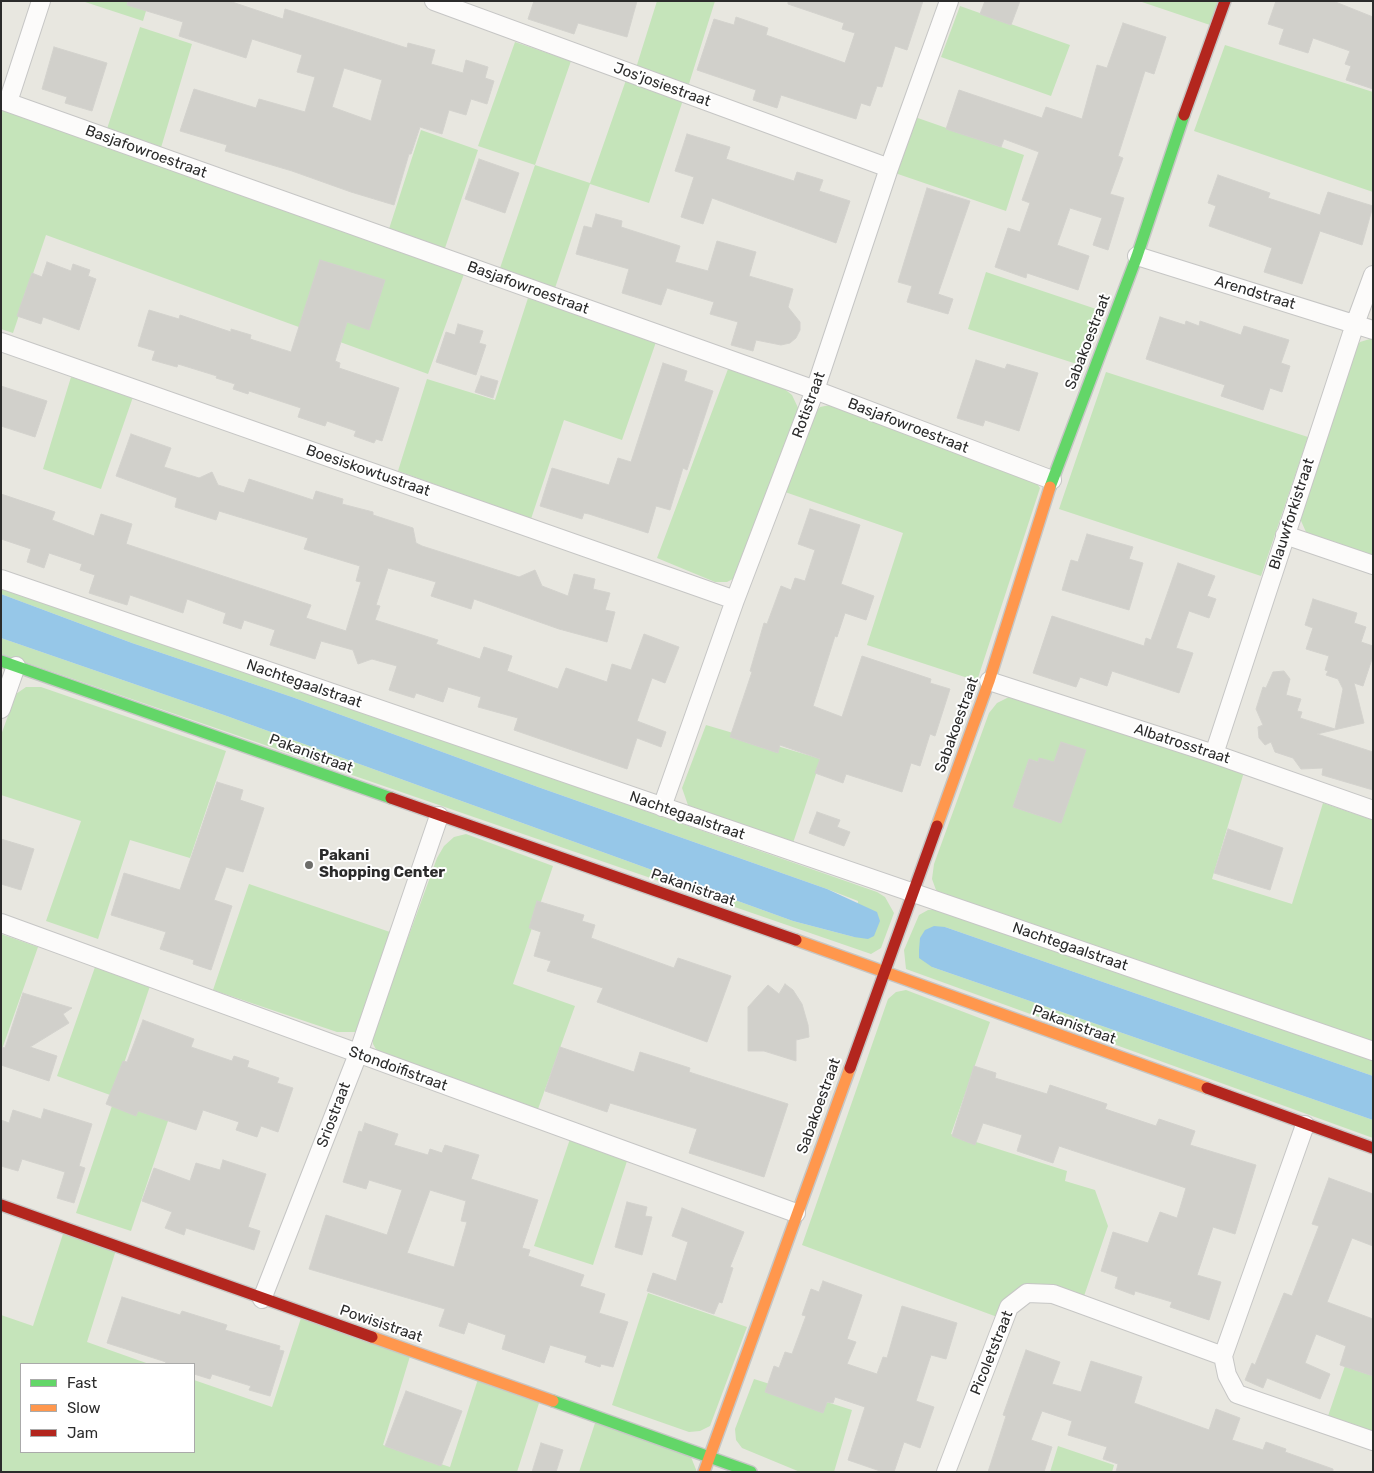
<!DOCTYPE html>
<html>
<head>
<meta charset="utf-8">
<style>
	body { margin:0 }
	#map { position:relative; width:1374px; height:1473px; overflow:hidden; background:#e8e7e0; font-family:Rubik,sans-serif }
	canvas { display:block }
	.frame { position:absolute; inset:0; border:2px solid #2b2b2b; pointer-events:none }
	.legend { position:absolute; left:20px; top:1363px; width:175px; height:90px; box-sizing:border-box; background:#fff; border:1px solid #aaa; margin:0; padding:6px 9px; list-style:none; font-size:15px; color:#2b2b2b }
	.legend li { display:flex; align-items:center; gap:10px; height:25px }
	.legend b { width:25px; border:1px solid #aaa }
</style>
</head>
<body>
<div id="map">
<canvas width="1374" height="1473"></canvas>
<div class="frame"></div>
<ul class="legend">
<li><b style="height:6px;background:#63d668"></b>Fast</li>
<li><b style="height:6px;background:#ff974d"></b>Slow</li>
<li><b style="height:6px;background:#b3261e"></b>Jam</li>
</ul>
</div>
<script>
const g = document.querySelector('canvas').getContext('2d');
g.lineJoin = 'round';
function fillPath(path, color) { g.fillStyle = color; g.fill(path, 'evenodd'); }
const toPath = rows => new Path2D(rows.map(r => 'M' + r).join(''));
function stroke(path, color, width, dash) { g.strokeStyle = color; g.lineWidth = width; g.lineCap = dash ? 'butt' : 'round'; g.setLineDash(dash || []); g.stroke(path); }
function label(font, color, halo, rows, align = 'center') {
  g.font = font + ' Rubik,sans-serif'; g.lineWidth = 4; g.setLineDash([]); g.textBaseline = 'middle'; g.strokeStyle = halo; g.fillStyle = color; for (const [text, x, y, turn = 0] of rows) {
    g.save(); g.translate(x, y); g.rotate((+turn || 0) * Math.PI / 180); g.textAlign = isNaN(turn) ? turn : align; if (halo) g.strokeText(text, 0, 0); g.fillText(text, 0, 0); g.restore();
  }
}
fillPath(toPath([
	[82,1,149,1,143,21],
	[657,1,715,1,688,87,636,68],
	[1139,1,1218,1,1210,25],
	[960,6,1070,45,1051,96,941,57],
	[140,27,192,44,160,151,106,132],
	[515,42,571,61,535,165,590,183,626,80,683,100,649,203,590,184,554,291,499,271,535,165,478,146],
	[1225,45,1373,92,1373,192,1194,131],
	[1,108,464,274,428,374,46,235,13,333,1,329],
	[912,116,1024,155,1006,211,892,172],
	[421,130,478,150,444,251,389,229],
	[986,272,1102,311,1083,366,968,329],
	[528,298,656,342,622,440,564,420,531,519,398,471,427,379,495,400],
	[1373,338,1373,557,1316,538,1306,532,1298,514,1354,349,1360,342],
	[728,369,782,387,792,395,800,412,737,577,727,582,715,582,657,558],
	[1106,372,1308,437,1261,576,1059,509],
	[71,377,133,397,101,489,43,469],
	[830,405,1023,472,1033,478,1040,488,977,681,867,645,903,533,785,492,816,412,820,407],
	[1,585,877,892,885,897,894,913,881,948,871,954,1,654,1,638,224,715,793,921,854,937,858,901,827,889,538,787,292,697,132,643,1,594],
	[26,687,41,687,226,751,190,858,130,840,98,939,46,921,81,821,1,795,1,735,16,694],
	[1009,697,1020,699,1244,772,1212,879,1292,904,1323,803,1373,820,1373,1044,945,896,936,890,932,879,934,864,989,713,997,703],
	[706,725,821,759,792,846,689,808,682,788],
	[466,834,553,866,513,984,575,1006,538,1109,386,1056,377,1051,373,1044,373,1034,437,858,444,846,454,837],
	[249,884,390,932,358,1032,337,1032,213,990],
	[941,909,1373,1057,1373,1076,945,927,932,967,1373,1120,1373,1138,906,969,904,950,919,915,928,910],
	[1,934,38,947,1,1052],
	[95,967,150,986,113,1096,57,1076],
	[906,990,990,1022,951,1134,1067,1171,1065,1181,1095,1190,1108,1226,1083,1299,1045,1287,1000,1318,802,1245,888,999,896,992],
	[114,1100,169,1118,131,1231,76,1213],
	[570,1139,628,1158,593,1265,534,1246],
	[63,1234,116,1250,87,1342,149,1364,21,1364,21,1452,194,1452,194,1380,272,1407,302,1315,411,1353,383,1445,450,1467,478,1379,540,1400,517,1472,1,1472,1,1315,33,1326],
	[648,1293,747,1327,710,1426,700,1431,689,1432,612,1405],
	[1345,1366,1373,1374,1373,1435,1327,1419],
	[754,1379,852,1410,834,1472,800,1472,742,1448,736,1440,735,1429],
	[596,1420,691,1457,697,1472,579,1472],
	[1058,1446,1114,1465,1112,1472,1050,1472]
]), '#c5e4ba');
fillPath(toPath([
	[1,594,132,643,292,697,538,787,827,889,877,912,880,921,874,936,868,939,854,937,793,921,224,715,1,638],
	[934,926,945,927,1373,1076,1373,1120,932,967,919,958,919,950,920,938,925,930]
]), '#96c7e8');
const building = toPath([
	[128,1,229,1,283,19,285,9,407,48,408,43,435,50,431,64,463,73,466,60,488,67,485,78,494,81,487,104,471,99,466,115,449,110,442,134,420,127,411,154,409,154,394,205,351,192,292,171,225,151,227,145,180,131,194,89,256,108,259,99,305,112,315,77,297,72,302,55,252,39,246,58,179,36,183,22,127,5,128,1],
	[344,68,382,80,371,121,332,107,344,68],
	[534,1,637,1,627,37,578,23,574,34,528,19,534,1],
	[788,1,923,1,907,50,895,46,882,87,877,86,870,106,861,103,856,119,781,95,777,108,753,100,756,90,697,70,714,19,734,25,736,17,768,28,766,35,845,63,855,33,842,29,844,23,788,4,788,1],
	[985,1,1020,1,1011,25,980,14,985,1],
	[1276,1,1333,1,1373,17,1373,89,1346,80,1351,66,1345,64,1350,51,1313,38,1308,53,1279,44,1284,29,1268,24,1276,1],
	[1123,23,1166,37,1154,74,1145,71,1118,156,1123,158,1110,194,1124,198,1108,250,1093,245,1102,218,1070,208,1057,245,1089,256,1078,290,1027,273,1026,278,995,267,1008,228,1020,232,1030,203,1022,200,1039,152,1004,139,1001,147,946,129,959,90,1042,118,1046,107,1082,119,1097,65,1107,68,1123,23],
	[54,47,107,63,92,111,65,103,67,97,42,89,54,47],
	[687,134,730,147,726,159,794,181,797,172,823,180,819,191,850,201,836,243,712,198,703,224,681,217,694,177,675,171,687,134],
	[479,159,519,173,505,213,465,199,479,159],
	[1218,175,1270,193,1268,198,1320,215,1328,192,1373,206,1362,245,1320,231,1302,284,1264,272,1272,248,1209,226,1216,206,1208,203,1218,175],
	[927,188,970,201,938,294,953,299,948,314,907,302,912,286,898,282,927,188],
	[596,214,622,221,621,227,680,246,675,262,708,271,717,241,756,252,749,276,793,289,788,307,800,322,800,330,796,338,790,343,781,345,756,340,753,351,731,345,738,322,710,314,714,302,667,288,661,305,622,293,629,269,576,254,584,226,592,228,596,214],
	[320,260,385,280,369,330,347,322,335,361,340,363,339,368,399,388,382,441,376,439,374,443,354,436,356,431,327,421,325,426,298,417,301,408,249,391,248,394,233,389,235,384,216,378,217,376,178,364,177,367,152,360,155,351,138,346,149,310,179,319,180,315,231,332,231,329,251,335,250,339,291,352,320,260],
	[47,262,71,271,73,264,90,270,88,276,96,279,79,330,43,317,41,324,17,316,32,273,42,277,47,262],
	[1160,317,1185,325,1186,321,1199,326,1200,321,1241,335,1244,326,1289,340,1281,363,1290,366,1282,392,1270,388,1263,410,1221,396,1225,385,1146,359,1160,317],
	[458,324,483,331,479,343,486,345,476,375,436,362,446,332,455,335,458,324],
	[976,360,1005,369,1007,364,1038,373,1019,431,985,420,983,426,957,418,976,360],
	[663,363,687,371,684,381,713,391,687,470,683,468,670,510,656,506,648,533,589,514,584,513,582,519,540,506,552,468,609,485,618,458,631,462,663,363],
	[481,376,498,381,493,398,475,392,481,376],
	[1,386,47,401,35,437,1,426,1,386],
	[131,434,171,448,164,467,199,478,212,472,218,485,244,493,249,479,313,500,316,491,343,499,342,504,373,512,373,515,413,528,416,543,422,546,519,577,535,570,542,586,568,596,574,574,595,579,593,589,610,593,605,610,615,612,607,642,559,629,474,599,471,609,431,596,436,582,388,568,376,605,380,606,375,620,438,640,436,644,480,659,484,647,512,656,507,671,558,689,566,668,607,682,612,664,631,670,644,634,679,647,665,683,652,678,637,721,666,732,661,747,637,738,627,769,514,730,518,718,478,707,481,697,448,687,443,702,416,693,414,698,389,690,397,666,372,659,358,664,353,650,321,641,315,659,270,645,275,630,244,620,241,629,223,623,226,613,187,599,183,613,130,595,127,605,89,593,95,575,80,570,82,564,49,553,44,568,27,562,31,549,1,539,1,494,55,512,52,520,94,536,101,514,132,524,126,544,311,605,306,618,346,631,361,582,356,581,360,566,304,549,308,538,219,511,216,520,175,507,177,498,116,476,131,434],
	[810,509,860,525,841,584,874,596,866,620,845,613,837,637,835,636,813,706,842,717,862,656,931,679,930,683,950,689,935,736,930,734,920,766,911,763,902,792,846,774,843,783,815,773,820,759,780,745,778,753,730,737,752,672,750,671,764,623,767,624,781,586,791,590,795,578,805,581,815,550,798,544,810,509],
	[1087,534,1133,547,1129,559,1143,563,1129,610,1062,590,1071,560,1078,562,1087,534],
	[1178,563,1215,576,1207,596,1216,599,1209,618,1189,611,1176,648,1193,653,1179,693,1112,671,1107,686,1080,677,1076,687,1033,673,1052,616,1144,646,1146,638,1151,640,1178,563],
	[1313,599,1357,613,1354,623,1366,627,1361,642,1373,646,1373,656,1363,686,1354,683,1364,723,1317,734,1373,752,1373,790,1322,775,1323,768,1301,769,1293,758,1275,752,1271,742,1265,745,1259,738,1258,727,1263,725,1256,709,1263,687,1266,688,1273,672,1284,671,1290,679,1286,695,1301,699,1297,711,1302,712,1300,718,1335,729,1343,689,1338,679,1326,675,1328,671,1325,670,1329,656,1306,649,1313,628,1305,625,1313,599],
	[1061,742,1086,750,1061,823,1013,807,1029,759,1038,762,1039,758,1054,762,1061,742],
	[217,782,243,790,240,800,264,808,243,872,226,867,214,900,232,906,211,970,193,964,194,960,160,949,166,932,111,915,124,873,180,890,217,782],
	[817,812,840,820,837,827,850,832,844,846,809,833,817,812],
	[1228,829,1283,848,1270,890,1214,873,1228,829],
	[1,839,34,849,21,890,1,884,1,839],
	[537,901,584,915,582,921,595,925,591,938,674,968,678,958,731,976,707,1042,597,1002,603,988,547,971,551,961,534,956,541,932,529,928,537,901],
	[785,984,793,990,802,1004,808,1025,809,1037,796,1040,796,1061,764,1051,748,1051,748,1007,768,985,779,994,785,984],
	[23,993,72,1008,63,1014,69,1023,30,1047,57,1056,49,1081,1,1065,1,1047,5,1048,23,993],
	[143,1020,194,1039,191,1047,232,1061,234,1056,249,1061,247,1067,279,1078,277,1083,293,1088,278,1132,261,1126,257,1137,236,1130,239,1122,203,1110,196,1130,138,1111,136,1116,106,1104,123,1061,127,1062,143,1020],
	[560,1047,634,1072,640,1052,690,1068,689,1072,788,1104,764,1177,689,1153,697,1129,610,1103,607,1112,545,1091,560,1047],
	[974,1066,996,1073,995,1078,1047,1094,1050,1085,1107,1104,1105,1109,1156,1126,1159,1119,1195,1131,1190,1145,1256,1165,1235,1234,1213,1227,1197,1275,1221,1282,1209,1320,1170,1307,1172,1302,1135,1291,1134,1295,1115,1288,1118,1277,1101,1271,1113,1232,1148,1243,1160,1212,1177,1218,1186,1188,1059,1146,1053,1163,1017,1151,1022,1135,983,1123,975,1145,952,1136,974,1066],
	[44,1109,92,1124,79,1166,85,1168,74,1203,57,1198,65,1172,22,1159,18,1171,1,1166,1,1120,9,1123,13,1110,41,1119,44,1109],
	[365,1123,398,1134,394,1145,428,1155,430,1149,442,1153,445,1145,479,1155,471,1179,538,1200,522,1248,530,1250,528,1256,584,1275,580,1286,605,1294,599,1313,628,1322,613,1367,601,1364,600,1367,585,1362,587,1356,550,1345,544,1363,502,1349,506,1335,468,1322,464,1334,439,1326,445,1309,309,1269,326,1215,387,1235,402,1190,369,1180,366,1189,343,1182,359,1131,362,1132,365,1123],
	[430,1190,466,1201,461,1221,467,1222,454,1267,407,1253,430,1190],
	[223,1160,266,1174,248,1227,260,1231,254,1250,186,1228,184,1235,165,1228,172,1212,142,1201,154,1168,190,1181,196,1163,220,1170,223,1160],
	[1329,1178,1373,1194,1373,1246,1352,1238,1327,1302,1373,1319,1373,1376,1340,1365,1346,1346,1316,1334,1305,1363,1330,1374,1320,1399,1267,1378,1263,1388,1245,1380,1252,1363,1255,1365,1284,1293,1292,1296,1319,1226,1312,1224,1329,1178],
	[627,1202,647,1207,645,1216,652,1217,642,1255,615,1247,627,1202],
	[682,1208,744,1232,730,1267,733,1268,722,1303,719,1302,714,1314,647,1291,653,1273,676,1281,688,1242,672,1236,682,1208],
	[823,1281,862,1295,847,1339,856,1342,847,1364,877,1374,883,1357,887,1358,902,1306,957,1323,946,1359,931,1355,916,1401,934,1407,920,1448,904,1442,894,1472,883,1472,848,1460,865,1407,835,1397,833,1403,827,1402,823,1413,765,1392,774,1366,779,1368,785,1352,792,1354,806,1316,802,1315,811,1289,819,1292,823,1281],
	[122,1297,180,1315,182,1311,227,1325,225,1330,280,1346,279,1350,284,1351,270,1396,249,1390,251,1386,212,1374,210,1379,194,1374,194,1364,165,1364,166,1362,107,1343,122,1297],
	[1026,1350,1060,1362,1052,1384,1081,1392,1091,1361,1142,1377,1134,1403,1209,1430,1216,1409,1240,1418,1232,1440,1263,1450,1266,1442,1286,1449,1285,1452,1333,1469,1333,1472,1116,1472,1118,1464,1103,1459,1107,1447,1068,1435,1072,1421,1042,1411,1031,1440,1052,1447,1044,1472,988,1472,1006,1416,1003,1415,1026,1350],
	[406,1391,462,1411,441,1466,385,1446,406,1391],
	[541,1443,563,1450,556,1472,532,1472,541,1443]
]);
fillPath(building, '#d1d0cb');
stroke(building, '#d3d2cd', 1);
const street = toPath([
	[434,1,889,168],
	[1,100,815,390,1052,480],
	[8,102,41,1],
	[1137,256,1373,330],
	[1,342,735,600],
	[1285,535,1373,565],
	[1,579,1373,1051],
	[989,681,1214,754,1373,810],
	[1,709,16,666],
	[1214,754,1355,324,1373,275],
	[662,807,735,600,815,390,889,168,949,1],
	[1,923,796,1213],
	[1305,1125,1223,1356,1227,1375,1237,1394,1373,1441],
	[262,1299,358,1054,439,816],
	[946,1472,1009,1307,1027,1293,1053,1294,1223,1356]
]);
const fast = toPath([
	[1050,487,1137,256,1184,115],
	[1,661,391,798],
	[553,1401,751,1472]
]);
const slow = toPath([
	[937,826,989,681,1050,487],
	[796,940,1207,1088],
	[372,1337,553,1401],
	[704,1472,850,1068]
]);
const jam = toPath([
	[1184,115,1225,1],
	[391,798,796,940],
	[850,1068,937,826],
	[1207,1088,1373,1148],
	[1,1205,372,1337]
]);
stroke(street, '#c6c6c5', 20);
stroke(fast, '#c6c6c5', 14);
stroke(slow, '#c6c6c5', 14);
stroke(jam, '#c6c6c5', 14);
stroke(street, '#fcfbfa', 18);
stroke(fast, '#63d668', 11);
stroke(slow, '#ff974d', 11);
stroke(jam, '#b3261e', 11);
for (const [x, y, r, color] of [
	[309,865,5,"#6d6d6a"]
]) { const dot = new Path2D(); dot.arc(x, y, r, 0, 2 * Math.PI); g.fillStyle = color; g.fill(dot); stroke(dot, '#fff', 2); }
label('15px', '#2b2b2b', '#fff', [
	["Jos'josiestraat",662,85,20],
	["Basjafowroestraat",146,152,20],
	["Basjafowroestraat",528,288,20],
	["Arendstraat",1255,293,17],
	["Sabakoestraat",1088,342,-69],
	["Rotistraat",809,405,-70],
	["Basjafowroestraat",908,426,21],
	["Boesiskowtustraat",368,471,19],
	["Blauwforkistraat",1292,514,-72],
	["Nachtegaalstraat",304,684,19],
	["Sabakoestraat",957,725,-70],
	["Albatrosstraat",1182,744,18],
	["Pakanistraat",311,754,20],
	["Nachtegaalstraat",687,816,19],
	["Pakanistraat",693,888,19],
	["Nachtegaalstraat",1070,947,19],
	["Pakanistraat",1074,1025,20],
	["Stondoifistraat",398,1069,20],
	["Sabakoestraat",819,1106,-70],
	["Sriostraat",334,1115,-69],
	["Powisistraat",381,1324,19],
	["Picoletstraat",992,1353,-68]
]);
label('bold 15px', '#2b2b2b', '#fff', [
	["Pakani",319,856],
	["Shopping Center",319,873]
], 'left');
</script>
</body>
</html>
